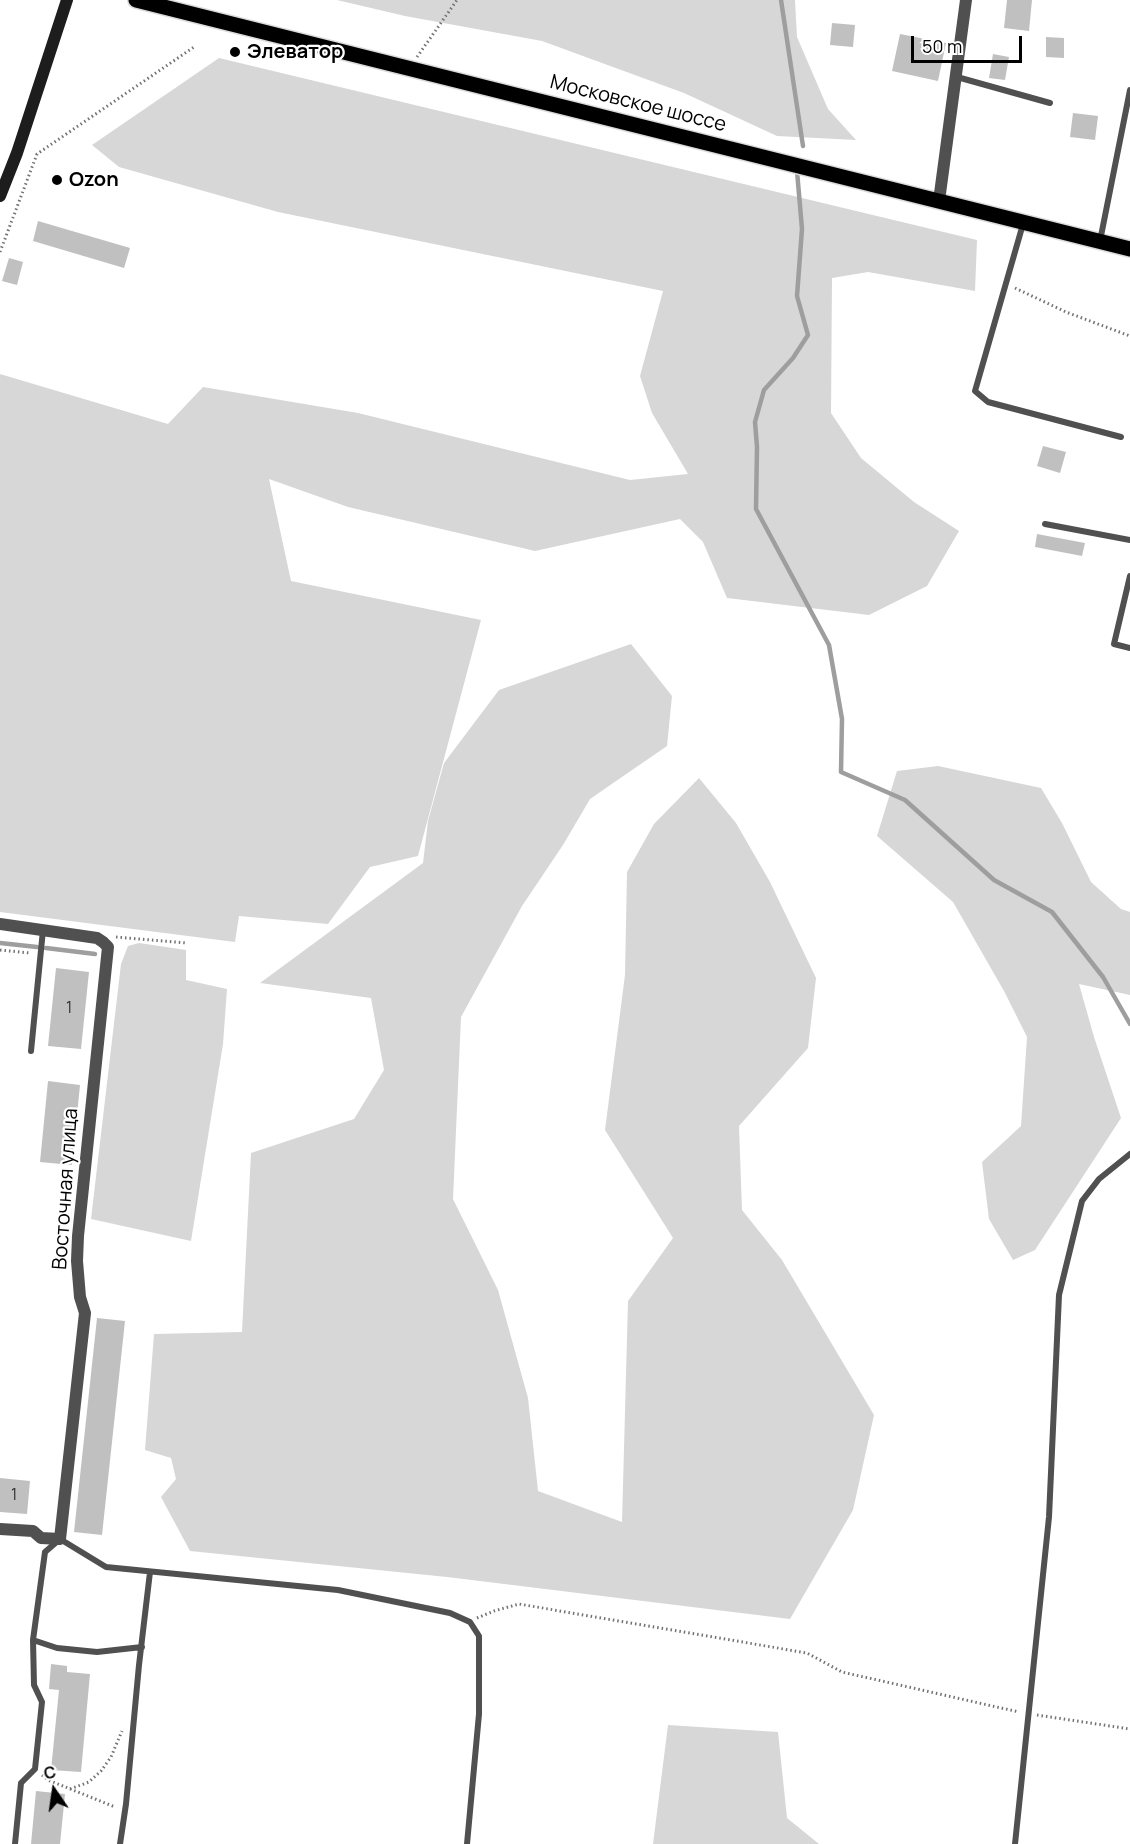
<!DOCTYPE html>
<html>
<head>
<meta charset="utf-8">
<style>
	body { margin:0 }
	#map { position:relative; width:1130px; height:1844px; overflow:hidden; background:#fff; font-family:Manrope,sans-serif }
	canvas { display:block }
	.north { position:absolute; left:24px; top:1760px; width:60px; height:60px; -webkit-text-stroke:4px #fff; paint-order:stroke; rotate:347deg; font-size:16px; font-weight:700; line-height:24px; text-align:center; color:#000 }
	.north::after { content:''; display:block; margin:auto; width:21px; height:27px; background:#000; clip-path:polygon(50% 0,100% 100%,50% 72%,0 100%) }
	.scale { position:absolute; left:911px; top:36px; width:111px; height:27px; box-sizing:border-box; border:3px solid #000; border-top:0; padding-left:8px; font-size:18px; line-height:21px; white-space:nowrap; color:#000; -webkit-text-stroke:4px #fff; paint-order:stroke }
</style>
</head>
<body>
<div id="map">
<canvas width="1130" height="1844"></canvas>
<div class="north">С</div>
<div class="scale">50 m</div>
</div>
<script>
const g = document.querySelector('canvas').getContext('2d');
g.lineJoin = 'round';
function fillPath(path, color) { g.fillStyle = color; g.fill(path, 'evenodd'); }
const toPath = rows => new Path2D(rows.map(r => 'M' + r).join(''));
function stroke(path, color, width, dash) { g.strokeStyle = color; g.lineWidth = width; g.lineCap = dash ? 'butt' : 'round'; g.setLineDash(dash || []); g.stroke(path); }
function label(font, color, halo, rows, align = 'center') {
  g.font = font + ' Manrope,sans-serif'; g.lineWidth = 4.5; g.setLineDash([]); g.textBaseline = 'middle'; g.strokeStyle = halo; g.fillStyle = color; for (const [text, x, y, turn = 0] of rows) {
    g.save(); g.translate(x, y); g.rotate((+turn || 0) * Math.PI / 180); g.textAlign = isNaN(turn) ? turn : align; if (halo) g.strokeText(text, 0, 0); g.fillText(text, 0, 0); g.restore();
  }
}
fillPath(toPath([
	[337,0,795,0,797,37,828,109,856,140,777,136,684,93,542,41,405,16],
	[219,58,977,240,975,291,868,272,832,278,831,413,861,458,914,502,959,531,927,586,869,615,727,598,703,542,680,519,535,551,348,507,269,479,291,581,481,620,418,856,370,867,328,924,239,916,235,942,0,912,0,374,168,424,203,387,358,413,630,480,688,474,652,413,640,376,663,291,278,212,119,167,92,145],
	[631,644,672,696,667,746,590,799,563,845,522,906,461,1017,453,1199,498,1290,528,1398,538,1491,622,1522,628,1301,673,1238,605,1130,625,975,627,872,654,824,699,778,736,823,770,882,816,978,808,1048,739,1126,742,1210,782,1260,874,1415,853,1510,790,1619,447,1577,190,1551,161,1497,176,1479,171,1458,145,1450,154,1334,242,1332,251,1153,354,1119,384,1070,371,998,260,983,423,863,428,821,444,763,499,690],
	[938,766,1041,788,1062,823,1091,882,1121,909,1130,912,1130,995,1079,984,1094,1037,1121,1118,1035,1250,1013,1260,989,1219,982,1162,1021,1126,1027,1037,1004,991,953,902,877,836,897,771],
	[139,943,186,950,186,980,227,989,223,1044,191,1241,91,1219,121,964,128,946],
	[668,1725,778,1732,787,1818,819,1844,653,1844]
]), '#d7d7d7');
stroke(toPath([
	[781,0,803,146],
	[797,171,802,229,797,296,808,335,793,358,764,390,755,422,757,447,756,509,829,645,842,719,841,772,905,800,994,880,1052,912,1103,977,1130,1024],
	[0,943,37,947],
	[46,948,95,954]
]), '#9e9e9e', 4.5);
fillPath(toPath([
	[1007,0,1032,0,1029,31,1004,28],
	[832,23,855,25,853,47,830,45],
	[900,34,946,43,938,81,892,71],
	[1046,37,1064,38,1064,58,1046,57],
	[993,54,1009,57,1005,80,989,78],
	[1073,113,1098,116,1095,140,1070,137],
	[38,221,130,248,124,268,33,241],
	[9,258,23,262,17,285,2,281],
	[1043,446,1066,452,1060,473,1037,466],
	[1037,534,1085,543,1082,556,1035,547],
	[56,968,89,972,81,1049,48,1046],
	[48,1081,80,1085,72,1165,40,1162],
	[97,1318,125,1321,102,1535,74,1532],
	[0,1478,30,1481,27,1514,0,1512],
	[51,1664,67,1666,67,1672,90,1674,81,1772,51,1770,59,1690,49,1689],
	[36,1791,65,1794,60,1844,31,1844]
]), '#c0c0c0');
const primary = toPath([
	[136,0,1130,249]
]);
stroke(primary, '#dbdbdb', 18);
stroke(toPath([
	[417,57,457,0],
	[0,252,37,154,194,47],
	[1015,288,1066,312,1130,336],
	[116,937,187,943],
	[0,950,30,953],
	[477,1618,494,1611,519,1604,807,1653,842,1672,1019,1712],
	[1037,1715,1130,1729],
	[42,1775,48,1780,115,1807],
	[70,1789,89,1782,101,1771,111,1757,122,1731]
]), '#727272', 3, [1.5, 3]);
stroke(toPath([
	[957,77,1050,103],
	[1023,224,975,391,988,402,1121,437],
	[1100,241,1130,90],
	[1045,524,1130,540],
	[1130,576,1114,644,1130,648],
	[31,1051,43,930],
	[33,1640,57,1648,97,1652,142,1647],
	[15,1844,21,1783,35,1769,42,1702,34,1685,33,1640,45,1552,60,1539,106,1567,338,1590,450,1613,470,1622,479,1636,479,1714,467,1844],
	[120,1844,126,1804,139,1665,150,1572],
	[1015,1844,1049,1517,1059,1295,1082,1201,1099,1179,1130,1154]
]), '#505050', 6);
stroke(toPath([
	[939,201,966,0],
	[0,924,97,938,103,942,108,947,78,1236,77,1261,80,1297,85,1313,60,1539,41,1538,33,1531,0,1529]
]), '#505050', 12);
stroke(toPath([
	[0,196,17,153,67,0]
]), '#1d1d1d', 12);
stroke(primary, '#000', 15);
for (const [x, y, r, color] of [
	[235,52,6,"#000"],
	[57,180,6,"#000"]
]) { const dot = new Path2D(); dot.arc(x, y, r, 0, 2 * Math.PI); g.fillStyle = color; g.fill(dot); stroke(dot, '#fff', 2); }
label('16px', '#303030', null, [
	["1",69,1009],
	["1",14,1496]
]);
label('bold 20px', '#000', '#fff', [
	["Элеватор",247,52],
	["Ozon",69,180]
], 'left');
label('20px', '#000', '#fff', [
	["Московское шоссе",638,104,14],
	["Восточная улица",66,1189,-86]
]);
</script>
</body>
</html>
